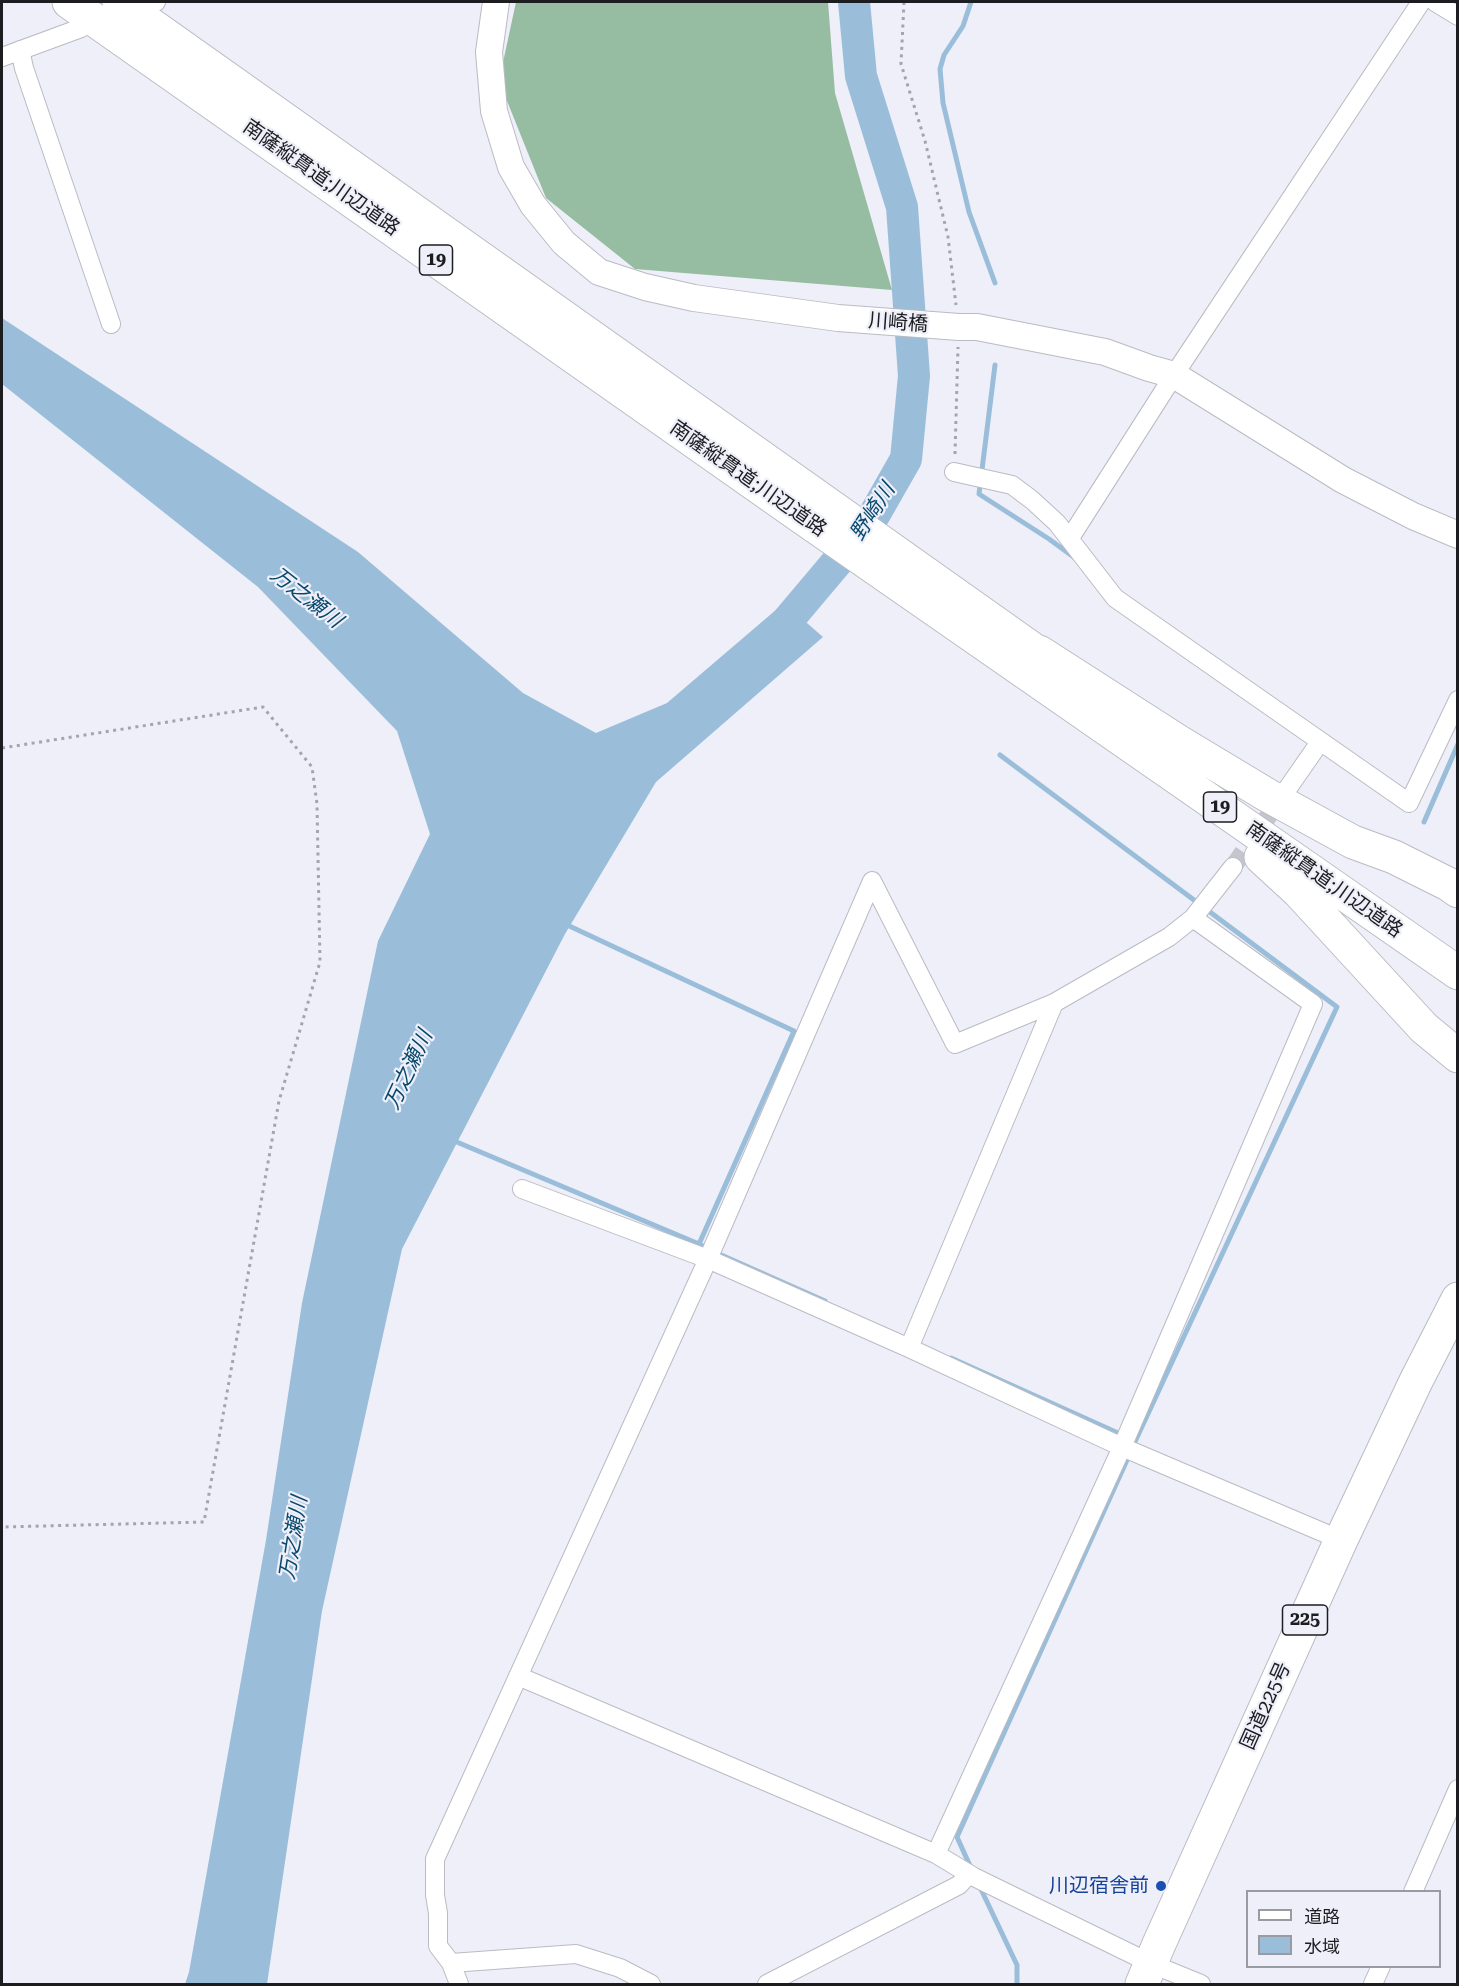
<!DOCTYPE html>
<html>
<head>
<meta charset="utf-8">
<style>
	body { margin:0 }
	#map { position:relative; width:1459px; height:1986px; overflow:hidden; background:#eeeff8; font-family:"Roboto Serif","Noto Sans JP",serif }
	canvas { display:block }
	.frame { position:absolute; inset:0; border:3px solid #1c1d20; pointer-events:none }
	.legend { position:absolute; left:1246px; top:1890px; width:195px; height:78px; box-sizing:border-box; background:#eeeff8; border:2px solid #9a9ba2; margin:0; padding:8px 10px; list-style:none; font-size:18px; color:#1c1d20 }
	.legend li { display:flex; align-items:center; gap:12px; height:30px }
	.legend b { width:30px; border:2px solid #9a9ba2 }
</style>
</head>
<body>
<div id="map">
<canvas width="1459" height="1986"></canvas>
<div class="frame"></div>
<ul class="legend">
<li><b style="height:8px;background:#fff"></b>道路</li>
<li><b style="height:16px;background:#9abeda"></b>水域</li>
</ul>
</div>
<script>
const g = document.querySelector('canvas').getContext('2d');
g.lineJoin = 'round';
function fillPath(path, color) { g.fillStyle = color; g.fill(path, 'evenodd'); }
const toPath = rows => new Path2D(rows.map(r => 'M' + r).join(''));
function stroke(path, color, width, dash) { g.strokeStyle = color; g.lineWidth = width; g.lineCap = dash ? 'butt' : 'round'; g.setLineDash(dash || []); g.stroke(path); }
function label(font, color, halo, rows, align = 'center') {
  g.font = font + ' "Roboto Serif","Noto Sans JP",serif'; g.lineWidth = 4.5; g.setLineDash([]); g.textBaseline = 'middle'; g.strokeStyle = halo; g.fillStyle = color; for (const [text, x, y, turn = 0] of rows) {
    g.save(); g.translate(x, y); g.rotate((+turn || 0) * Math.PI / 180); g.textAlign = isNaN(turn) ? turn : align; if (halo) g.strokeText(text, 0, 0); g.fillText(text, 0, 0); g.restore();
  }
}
fillPath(toPath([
	[516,2,828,2,835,93,892,290,635,269,546,198,499,81]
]), '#96bca2');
fillPath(toPath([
	[2,318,358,552,523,693,596,733,667,703,784,603,823,637,656,782,565,934,402,1249,322,1611,267,1984,185,1984,189,1972,266,1540,302,1303,378,941,430,834,397,731,258,587,2,384]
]), '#9abeda');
stroke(toPath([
	[971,2,963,26,944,55,940,69,943,103,969,212,995,283],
	[995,365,979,494,1049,539,1075,558],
	[1000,755,1337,1007,1133,1446],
	[1424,822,1458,744],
	[565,924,794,1031,699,1244,707,1248],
	[452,1140,699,1244],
	[719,1254,825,1301],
	[951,1358,1118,1433],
	[971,1868,957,1837,1127,1460],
	[979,1885,1017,1965,1017,1984]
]), '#9abeda', 5);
stroke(toPath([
	[767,645,869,524,906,459,914,376,902,207,861,76,854,2]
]), '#9abeda', 32);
stroke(toPath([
	[1233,867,1281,798]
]), '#c4c5cd', 18, [18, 9]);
const street = toPath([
	[1435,2,1458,16],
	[144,6,156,2],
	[20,50,24,68,111,324],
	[2,57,81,28],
	[954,472,1012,485,1032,500,1057,523,1115,598,1409,803,1458,700],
	[1070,538,1174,375,1421,2],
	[1281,798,1320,742],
	[522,1189,708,1259,909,1348,1122,1447,1341,1540],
	[909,1348,1054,1003],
	[518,1676,936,1854,974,1877,1152,1964,1201,1984],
	[936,1854,1122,1447,1313,1004,1193,918],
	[1413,1892,1458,1789],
	[451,1963,576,1954,620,1968,651,1984],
	[459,1984,451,1963,438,1946,438,1913,435,1895,435,1859,708,1259,872,881,955,1044,1054,1003,1169,937,1193,918,1233,867],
	[767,1984,959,1885,969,1874],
	[1373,1984,1381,1966]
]);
const secondary = toPath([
	[496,2,489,52,494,111,511,167,533,205,564,243,599,272,645,287,694,298,838,318,959,327,977,327,1105,352,1149,368,1174,375,1343,480,1413,516,1458,535]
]);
const highway = toPath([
	[69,2,803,518,1458,973],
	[119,2,1055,665],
	[1039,652,1179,742,1267,795,1353,842,1394,857,1448,884,1458,891],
	[1261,857,1298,891,1424,1028,1458,1056],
	[1142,1984,1159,1944,1341,1540,1416,1381,1458,1299]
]);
stroke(street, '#babbc3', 20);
stroke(secondary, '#babbc3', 28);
stroke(highway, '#babbc3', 35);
stroke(toPath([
	[904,2,901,64,925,141,948,237,956,305],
	[955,454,958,347],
	[2,748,263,707,312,767,317,804,320,962,279,1101,204,1522,2,1527]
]), '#a4a5ac', 3, [3, 4.5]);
stroke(street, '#fff', 18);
stroke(secondary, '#fff', 26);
stroke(highway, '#fff', 33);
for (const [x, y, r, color] of [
	[1161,1886,6,"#1a4fb4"]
]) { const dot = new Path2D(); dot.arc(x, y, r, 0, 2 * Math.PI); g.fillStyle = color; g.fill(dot); stroke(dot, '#eeeff8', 2); }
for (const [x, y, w] of [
	[436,260,33],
	[1220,807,33],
	[1305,1620,45]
]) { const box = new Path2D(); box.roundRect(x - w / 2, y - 15, w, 30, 4.5); g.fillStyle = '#eeeff8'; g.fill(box); stroke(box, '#1c1d20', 1.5); }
label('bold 18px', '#1c1d20', null, [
	["19",436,260],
	["19",1220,807],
	["225",1305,1620]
]);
label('20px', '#1c1d20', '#eeeff8', [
	["南薩縦貫道;川辺道路",321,178,35],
	["川崎橋",898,323,4],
	["南薩縦貫道;川辺道路",748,479,35],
	["南薩縦貫道;川辺道路",1324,880,35],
	["国道225号",1266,1706,-66]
]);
label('20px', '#164399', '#eeeff8', [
	["川辺宿舎前",1149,1886]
], 'right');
label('italic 21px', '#07486c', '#eeeff8', [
	["野崎川",873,512,-57],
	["万之瀬川",306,598,38],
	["万之瀬川",409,1070,-65],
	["万之瀬川",294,1538,-81]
]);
</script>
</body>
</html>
